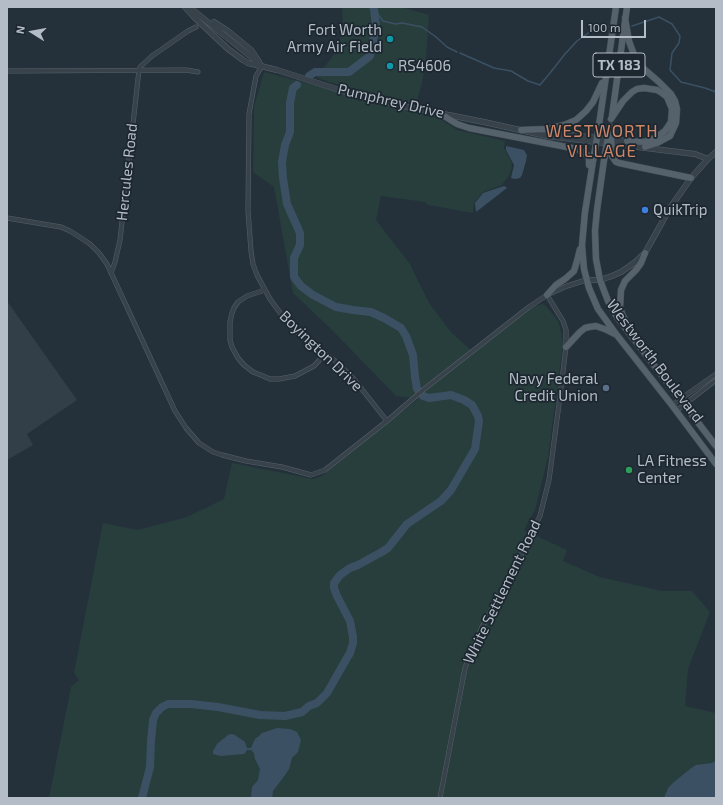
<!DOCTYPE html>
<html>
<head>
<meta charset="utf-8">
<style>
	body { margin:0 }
	#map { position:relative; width:723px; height:805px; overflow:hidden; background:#24313b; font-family:"Exo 2",sans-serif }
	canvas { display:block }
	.frame { position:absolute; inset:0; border:8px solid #b4bdc7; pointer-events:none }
	.north { position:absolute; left:12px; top:12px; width:40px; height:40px; -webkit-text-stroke:3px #1d2730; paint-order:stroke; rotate:281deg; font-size:11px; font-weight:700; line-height:16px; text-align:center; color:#b4bdc7 }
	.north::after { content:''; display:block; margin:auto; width:14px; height:18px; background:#b4bdc7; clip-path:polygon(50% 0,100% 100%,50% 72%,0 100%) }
	.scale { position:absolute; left:581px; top:20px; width:65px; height:18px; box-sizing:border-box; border:2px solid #b4bdc7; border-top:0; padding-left:5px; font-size:12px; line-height:14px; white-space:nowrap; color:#b4bdc7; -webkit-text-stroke:3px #1d2730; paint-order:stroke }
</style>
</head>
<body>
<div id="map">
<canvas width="723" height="805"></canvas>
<div class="frame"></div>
<div class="north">N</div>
<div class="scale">100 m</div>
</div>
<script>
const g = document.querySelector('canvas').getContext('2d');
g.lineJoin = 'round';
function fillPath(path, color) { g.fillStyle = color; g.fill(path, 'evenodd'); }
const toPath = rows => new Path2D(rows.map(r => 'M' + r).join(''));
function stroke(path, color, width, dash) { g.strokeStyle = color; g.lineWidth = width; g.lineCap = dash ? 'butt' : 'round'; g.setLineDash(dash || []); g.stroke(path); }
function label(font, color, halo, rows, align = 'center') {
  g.font = font + ' "Exo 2",sans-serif'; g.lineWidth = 3.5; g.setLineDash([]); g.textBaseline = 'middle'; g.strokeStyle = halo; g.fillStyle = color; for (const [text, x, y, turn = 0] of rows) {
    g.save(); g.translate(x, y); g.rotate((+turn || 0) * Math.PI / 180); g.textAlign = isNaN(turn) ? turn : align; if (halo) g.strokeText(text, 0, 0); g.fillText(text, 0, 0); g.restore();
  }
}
fillPath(toPath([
	[7,301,77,400,27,434,33,445,7,460]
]), '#323e48');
fillPath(toPath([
	[342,7,401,7,429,15,426,58,422,83,416,104,382,97,329,82,316,77,333,56,341,36,343,25],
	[264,72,439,118,457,130,505,141,504,148,511,161,512,166,511,170,509,175,502,185,483,192,474,203,473,213,428,205,425,202,381,196,376,220,410,264,429,303,451,332,474,353,534,306,543,304,546,306,558,321,560,327,563,344,548,457,535,510,524,530,567,550,563,561,600,577,662,591,692,591,710,612,688,669,685,706,716,713,716,798,49,798,71,687,79,680,74,673,103,523,138,530,187,517,224,499,232,463,313,479,322,476,418,399,396,396,333,331,293,293,274,187,253,172,254,107]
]), '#273e3d');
fillPath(toPath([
	[506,146,524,150,525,152,527,155,526,161,522,175,520,178,515,179,511,178,514,165,506,150],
	[504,186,507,188,476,212,475,203,483,193],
	[277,728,290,729,297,732,301,740,298,752,292,758,289,769,285,775,273,791,272,798,251,798,252,787,258,780,260,769,255,759,254,753,251,750,247,750,245,753,244,754,220,756,213,754,213,751,217,744,228,735,232,734,235,735,245,742,247,748,251,748,255,739,259,736,262,733],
	[716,761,716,798,664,798,668,788,674,782,690,769,696,765,712,763]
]), '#3b5163');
stroke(toPath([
	[374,9,383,21,387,22,396,24,402,23,422,27,436,37,447,47,457,52],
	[632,26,659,17,672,24,680,36,679,43,672,53,670,70,681,82,705,88,716,92],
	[460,53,494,68,511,71,528,81,540,85,550,73,565,54,577,41,591,31,608,26]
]), '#3b5163', 1.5);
stroke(toPath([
	[309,76,315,72,349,72,370,56,376,26,374,9,373,7],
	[142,798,150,767,151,741,153,720,156,713,162,707,168,704,191,704,218,707,260,715,285,716,302,712,309,706,317,703,327,693,343,665,350,653,353,643,353,637,350,621,337,596,334,588,334,583,340,575,350,568,358,565,380,553,388,548,407,524,441,501,451,490,475,449,479,421,478,416,472,405,464,400,451,395,429,398,423,396,417,389,415,377,413,355,406,336,401,328,384,318,371,312,353,310,336,307,313,295,301,286,294,277,294,258,300,245,300,233,287,204,283,178,282,162,285,145,290,132,290,103,293,88,297,85]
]), '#3b5163', 8);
const minor = toPath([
	[262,66,256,76,249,114,248,211,251,251,253,264,257,275,270,299,289,325,308,342,334,360,353,378,387,421],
	[7,71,186,70,198,72],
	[7,218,61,227,70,231,78,236,90,244,99,253,107,264,175,411,186,428,199,443,213,452,222,455,246,461,282,467,311,475,325,470,387,421,423,390,529,307,547,295,567,286,586,280],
	[111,273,115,262,120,240,139,70,140,67,152,56,188,31,196,27],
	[265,290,247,296,238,302,234,308,232,313,230,322,230,340,232,347,238,358,244,365,253,372,263,376,270,379,279,379,295,376,314,366,325,354],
	[672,405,716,374],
	[676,411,716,380],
	[440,798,465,668,482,627,518,561,536,524,540,516,549,480,559,404,566,347,566,330,563,321,547,295]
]);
const tertiary = toPath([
	[185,7,194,17,228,49,243,60,248,63,277,70,361,97,403,106,484,122,547,136,695,154,708,159],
	[189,7,209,23,260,64],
	[214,22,228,31,251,50,259,62],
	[552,133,627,141],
	[586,280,600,280,612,276,621,272,634,263,645,253,670,208,691,178,708,159,716,152]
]);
const primary = toPath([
	[625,18,629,41,633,52,637,60,644,69,659,82,671,94,675,101,677,109,676,123,670,136,657,143,645,147],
	[441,114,457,124,469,128,577,149,587,155,589,159,589,165],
	[612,116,627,7],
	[611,119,623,101,632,92,637,89,644,88,657,90,662,93,667,97,672,109,671,122,665,131,655,138,644,142,627,141],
	[521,130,547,129,564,125,576,120,586,111,593,102,602,83],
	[598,132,616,7],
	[612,156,616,162,619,163,691,178],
	[604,160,597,210,595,231,596,259,600,280,608,301,617,317,716,446],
	[593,161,585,212,582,245,584,269,589,288,598,309,616,334,671,404,716,464],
	[547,295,556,285,565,279,574,271,577,261,580,249],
	[632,331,623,316,620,308,621,290,625,281,636,270,641,263,645,253],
	[566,347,580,332,585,328,589,327,596,326,607,330,615,334]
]);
stroke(minor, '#566069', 5);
stroke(tertiary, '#566069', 6);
stroke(primary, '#444e57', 7);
stroke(minor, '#38424b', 4);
stroke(tertiary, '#38424b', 5);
stroke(primary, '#56626b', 6);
const primaryBridge = toPath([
	[611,138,612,156],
	[604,160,610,126],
	[593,161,598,132]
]);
stroke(primaryBridge, '#444e57', 7, []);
stroke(primaryBridge, '#56626b', 6);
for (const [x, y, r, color] of [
	[390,39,4,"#0f9aa8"],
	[390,66,4,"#0f9aa8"],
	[645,210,4,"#3f7fe0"],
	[606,388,4,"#5c6f8a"],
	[629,470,4,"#2e9e5b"]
]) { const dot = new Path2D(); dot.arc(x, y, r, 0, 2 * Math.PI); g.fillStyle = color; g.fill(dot); stroke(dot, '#1d2730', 1.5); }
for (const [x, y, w] of [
	[619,65,52]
]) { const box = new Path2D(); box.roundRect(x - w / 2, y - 12, w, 24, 3); g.fillStyle = '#1d2730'; g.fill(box); stroke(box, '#b4bdc7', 1); }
label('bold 14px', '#b4bdc7', null, [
	["TX 183",619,65]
]);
label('15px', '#b4bdc7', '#1d2730', [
	["Fort Worth",382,30,"right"],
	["Army Air Field",382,47,"right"],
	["RS4606",398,66],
	["QuikTrip",653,210],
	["Navy Federal",598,379,"right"],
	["Credit Union",598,396,"right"],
	["LA Fitness",637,461],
	["Center",637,478]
], 'left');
label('15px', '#b4bdc7', '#1d2730', [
	["Pumphrey Drive",391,101,13],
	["Hercules Road",127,172,-84],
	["Boyington Drive",321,351,44],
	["Westworth Boulevard",655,361,53],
	["White Settlement Road",502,592,-64]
]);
g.letterSpacing = '1px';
label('17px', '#ce8768', '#1d2730', [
	["WESTWORTH",602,131],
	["VILLAGE",602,151]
]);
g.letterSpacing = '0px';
</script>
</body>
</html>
